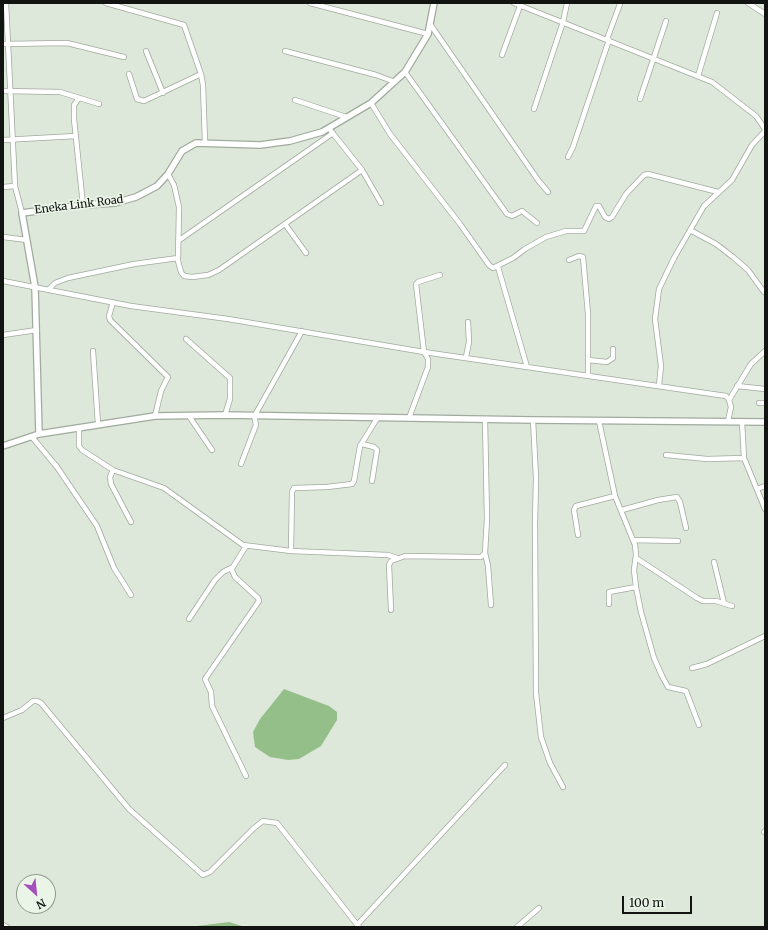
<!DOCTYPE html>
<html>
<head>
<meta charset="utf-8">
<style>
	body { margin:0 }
	#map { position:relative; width:768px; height:930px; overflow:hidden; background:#dde8da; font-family:Merriweather,serif }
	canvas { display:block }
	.frame { position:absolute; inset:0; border:4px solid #111410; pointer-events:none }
	.north { position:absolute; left:16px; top:874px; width:40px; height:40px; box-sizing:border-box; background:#ebf5e7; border:1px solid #949b91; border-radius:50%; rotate:153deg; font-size:11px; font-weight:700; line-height:16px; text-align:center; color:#111410 }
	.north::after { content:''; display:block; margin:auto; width:14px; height:18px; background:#a54fbc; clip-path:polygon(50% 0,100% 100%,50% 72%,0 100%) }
	.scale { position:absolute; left:622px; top:896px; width:70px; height:18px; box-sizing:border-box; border:2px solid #111410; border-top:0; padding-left:5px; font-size:12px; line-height:14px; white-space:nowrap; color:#111410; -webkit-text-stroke:3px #ebf5e7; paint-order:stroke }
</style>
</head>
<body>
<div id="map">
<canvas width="768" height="930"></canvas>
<div class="frame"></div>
<div class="north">N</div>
<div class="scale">100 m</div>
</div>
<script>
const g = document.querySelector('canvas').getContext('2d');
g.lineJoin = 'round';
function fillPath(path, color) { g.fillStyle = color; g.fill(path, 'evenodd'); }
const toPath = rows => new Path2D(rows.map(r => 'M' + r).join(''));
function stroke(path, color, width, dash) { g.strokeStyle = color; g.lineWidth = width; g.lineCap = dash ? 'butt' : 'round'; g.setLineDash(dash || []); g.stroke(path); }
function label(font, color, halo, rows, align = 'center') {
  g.font = font + ' Merriweather,serif'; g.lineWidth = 3.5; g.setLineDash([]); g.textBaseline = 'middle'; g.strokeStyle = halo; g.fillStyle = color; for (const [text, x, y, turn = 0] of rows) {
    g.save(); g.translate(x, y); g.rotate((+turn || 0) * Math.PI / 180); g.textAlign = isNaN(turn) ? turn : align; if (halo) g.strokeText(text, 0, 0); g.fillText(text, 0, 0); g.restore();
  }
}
fillPath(toPath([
	[284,689,329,706,337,712,337,720,321,746,299,759,288,760,270,757,255,747,253,732,260,719],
	[229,922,245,927,195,927,197,926]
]), '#95bf89');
const minor = toPath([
	[6,3,15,186,22,213],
	[106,3,184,25,201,74,203,85,205,142],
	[310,3,428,34],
	[514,3,712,82,756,116,765,129],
	[748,3,765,14],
	[430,24,538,180,548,192],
	[607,39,620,4],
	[3,44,67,43,124,57],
	[146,51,163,93],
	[285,51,376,75,395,82],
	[502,55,520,6],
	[405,72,507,214,512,216,522,211,537,223],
	[129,74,137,99,144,101,201,74],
	[698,76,717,13],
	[3,91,60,92,99,104],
	[79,98,74,105,74,119,83,205],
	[640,99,666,21],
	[295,100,346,117],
	[371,103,390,134,460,224,489,265,493,268,513,258,525,249,546,237,566,231,584,231,596,206,599,206,605,217,609,219,612,217,626,194,644,175,648,174,718,192],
	[534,109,563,22,567,3],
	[331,131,362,170,381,203],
	[3,140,76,136],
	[568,157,573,147,609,40],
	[168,174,174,185,179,207,178,261,181,272,184,276,192,277,208,275,219,270,362,170],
	[3,187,15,186],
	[285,224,306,253],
	[690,230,716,244,733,257,748,270,764,292],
	[3,237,27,240],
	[178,241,333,133],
	[569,260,579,256,583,257,588,314,588,375],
	[498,267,527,367],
	[3,281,131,306,228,319,424,352,726,396,729,400,731,407,728,421],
	[48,290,55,283,68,278,134,264,178,258],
	[113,302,109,316,110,320,168,377,161,391,155,416],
	[3,335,37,330],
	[186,339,230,378,230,399,225,415],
	[93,351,98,424],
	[466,357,469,342,468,322],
	[588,360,607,362,613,358,613,349],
	[659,385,661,366,655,319,659,289,674,258,704,206,732,180,752,145,765,131],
	[737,386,765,389],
	[729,400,751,364,765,351],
	[759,403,765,403],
	[255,415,302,331],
	[189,416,212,450],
	[409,418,428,367,428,359,424,352,416,284,418,282,440,275],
	[533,420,536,478,535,523,536,693,541,737,550,763,563,787],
	[599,421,615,496,635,545,636,555,634,570,636,587,609,592,609,604],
	[742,422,744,458,765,509],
	[79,429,79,446,82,450,113,470,164,488,243,545,291,551,388,555,397,558],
	[32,437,57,467,97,526,114,568,131,595],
	[362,444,374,447,377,450,372,481],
	[666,455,707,459,744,458],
	[241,464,256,425,254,415],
	[113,470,110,477,111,484,131,522],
	[757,489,765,486],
	[622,510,658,500,677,497,680,502,686,528],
	[578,535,574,510,576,506,615,496],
	[633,540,678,541],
	[291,551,292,492,294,488,327,487,352,484,354,481,360,446,378,417],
	[485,553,488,566,491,605],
	[636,558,697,598,703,601,716,601,732,606],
	[714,562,724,603],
	[231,568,235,577,258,598,259,601,205,679,211,692,212,706,246,776],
	[636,587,641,612,654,658,662,676,668,687,686,691,699,725],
	[391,610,389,565,391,561,405,556,476,557,481,557,485,553,487,519,485,419],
	[189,619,215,580,223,572,233,567,246,546],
	[692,668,707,664,765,636],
	[3,718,22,710,33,701,37,701,41,703,129,809,203,875,210,872,254,828,263,821,277,823,359,927],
	[764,832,765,831],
	[3,925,7,927],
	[357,925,505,765],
	[517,927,539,908]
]);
const tertiary = toPath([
	[39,434,35,287,22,213,83,205,115,203,136,197,157,186,168,174,182,151,196,143,260,145,290,141,322,132,371,103,405,72,428,34,434,3],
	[3,446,39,434,155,416,225,415,533,420,765,422]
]);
stroke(minor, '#a0aa9e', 6);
stroke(tertiary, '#a0aa9e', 8);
stroke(minor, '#fff', 4.5);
stroke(tertiary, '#fff', 5.5);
label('11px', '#111410', '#ebf5e7', [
	["Eneka Link Road",79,205,-7]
]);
</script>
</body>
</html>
